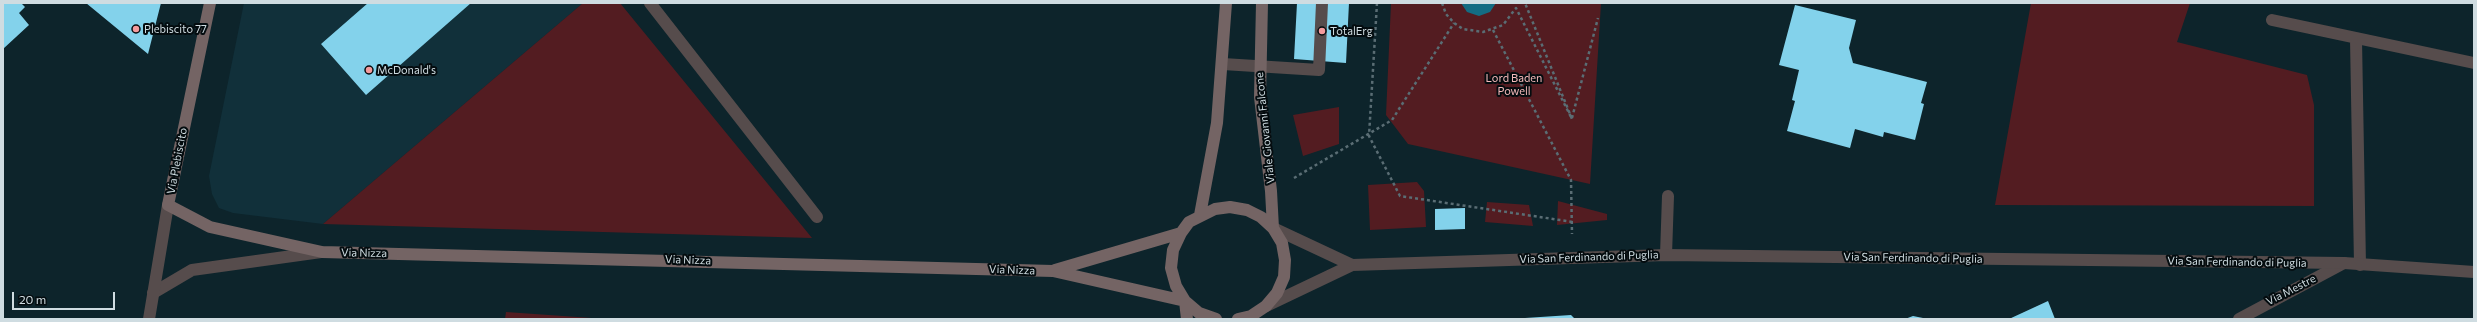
<!DOCTYPE html>
<html>
<head>
<meta charset="utf-8">
<style>
	body { margin:0 }
	#map { position:relative; width:2477px; height:322px; overflow:hidden; background:#0d242b; font-family:Commissioner,sans-serif }
	canvas { display:block }
	.frame { position:absolute; inset:0; border:4px solid #cfdce1; pointer-events:none }
	.scale { position:absolute; left:12px; top:292px; width:103px; height:18px; box-sizing:border-box; border:2px solid #cfdce1; border-top:0; padding-left:5px; font-size:12px; line-height:14px; white-space:nowrap; color:#cfdce1; -webkit-text-stroke:3px #040c0f; paint-order:stroke }
</style>
</head>
<body>
<div id="map">
<canvas width="2477" height="322"></canvas>
<div class="frame"></div>
<div class="scale">20 m</div>
</div>
<script>
const g = document.querySelector('canvas').getContext('2d');
g.lineJoin = 'round';
function fillPath(path, color) { g.fillStyle = color; g.fill(path, 'evenodd'); }
const toPath = rows => new Path2D(rows.map(r => 'M' + r).join(''));
function stroke(path, color, width, dash) { g.strokeStyle = color; g.lineWidth = width; g.lineCap = dash ? 'butt' : 'round'; g.setLineDash(dash || []); g.stroke(path); }
function label(font, color, halo, rows, align = 'center') {
  g.font = font + ' Commissioner,sans-serif'; g.lineWidth = 4; g.setLineDash([]); g.textBaseline = 'middle'; g.strokeStyle = halo; g.fillStyle = color; for (const [text, x, y, turn = 0] of rows) {
    g.save(); g.translate(x, y); g.rotate((+turn || 0) * Math.PI / 180); g.textAlign = isNaN(turn) ? turn : align; if (halo) g.strokeText(text, 0, 0); g.fillText(text, 0, 0); g.restore();
  }
}
fillPath(toPath([
	[244,3,583,3,323,224,233,213,219,208,212,194,209,176]
]), '#11303a');
fillPath(toPath([
	[583,3,620,3,812,238,323,224],
	[1391,3,1601,3,1590,184,1408,144,1386,115],
	[2031,3,2190,3,2177,42,2307,75,2314,105,2314,206,1995,205],
	[1339,107,1339,144,1303,156,1293,115],
	[1417,182,1424,191,1426,227,1370,230,1368,185],
	[1558,201,1607,214,1607,220,1557,225],
	[1487,202,1529,205,1533,226,1485,222],
	[506,312,606,319,505,319]
]), '#531c21');
fillPath(toPath([
	[1461,3,1496,3,1490,12,1479,16,1467,12]
]), '#136c83');
fillPath(toPath([
	[3,3,21,3,25,7,19,13,29,25,3,49],
	[86,3,161,3,148,54],
	[368,3,471,3,366,95,321,44],
	[1297,3,1349,3,1346,63,1294,59],
	[1795,5,1856,20,1849,48,1853,63,1927,82,1921,103,1924,104,1915,140,1884,132,1883,137,1855,129,1850,148,1787,131,1795,101,1792,100,1799,70,1779,65],
	[1465,208,1465,229,1435,230,1435,209],
	[2048,301,2055,319,2009,319],
	[1571,315,1575,319,1525,319,1525,318],
	[1913,316,1923,318,1923,319,1905,319]
]), '#83d2eb');
stroke(toPath([
	[1377,3,1369,136,1400,196,1573,222],
	[1442,3,1446,14,1454,23,1463,29,1483,32,1503,25,1516,8,1572,119,1525,3],
	[1493,30,1571,180,1572,234],
	[1572,118,1598,18],
	[1294,178,1392,120,1454,23]
]), '#5a6d74', 2.5, [3, 3]);
stroke(toPath([
	[650,3,817,217],
	[1223,64,1319,70,1322,3],
	[1666,255,1668,196]
]), '#564c4c', 12);
stroke(toPath([
	[2272,20,2474,63],
	[2356,39,2360,265],
	[153,293,192,270,321,252],
	[2239,319,2344,263]
]), '#564c4c', 12);
stroke(toPath([
	[1273,228,1352,265,1666,255,2344,263,2474,272],
	[1266,306,1352,265],
	[149,319,168,205]
]), '#564c4c', 12);
stroke(toPath([
	[210,3,168,205,210,227,322,252,1053,271,1185,301],
	[1262,3,1260,97,1271,191,1273,228],
	[1200,215,1217,123,1226,3],
	[1055,270,1181,233],
	[1185,301,1187,319],
	[1216,319,1199,313,1185,301,1176,286,1171,268,1173,250,1181,233,1189,222,1215,209,1230,207,1247,210,1261,217,1273,228,1282,243,1285,260,1284,277,1277,293,1266,306,1251,316,1238,319]
]), '#746464', 12);
for (const [x, y, r, color] of [
	[136,29,4,"#f59b9d"],
	[1322,31,4,"#f59b9d"],
	[369,70,4,"#f59b9d"]
]) { const dot = new Path2D(); dot.arc(x, y, r, 0, 2 * Math.PI); g.fillStyle = color; g.fill(dot); stroke(dot, '#040c0f', 1.5); }
label('11px', '#cfdce1', '#040c0f', [
	["Plebiscito 77",144,29],
	["TotalErg",1330,31],
	["McDonald's",377,70]
], 'left');
label('11px', '#f7bbbc', '#040c0f', [
	["Lord Baden",1514,78],
	["Powell",1514,91]
]);
label('11px', '#cfdce1', '#040c0f', [
	["Viale Giovanni Falcone",1265,128,-96],
	["Via Plebiscito",177,161,-79],
	["Via Nizza",364,253,1],
	["Via San Ferdinando di Puglia",1589,257,-2],
	["Via San Ferdinando di Puglia",1913,258,1],
	["Via Nizza",688,260,2],
	["Via San Ferdinando di Puglia",2237,262,1],
	["Via Nizza",1012,270,2],
	["Via Mestre",2291,290,-27]
]);
</script>
</body>
</html>
